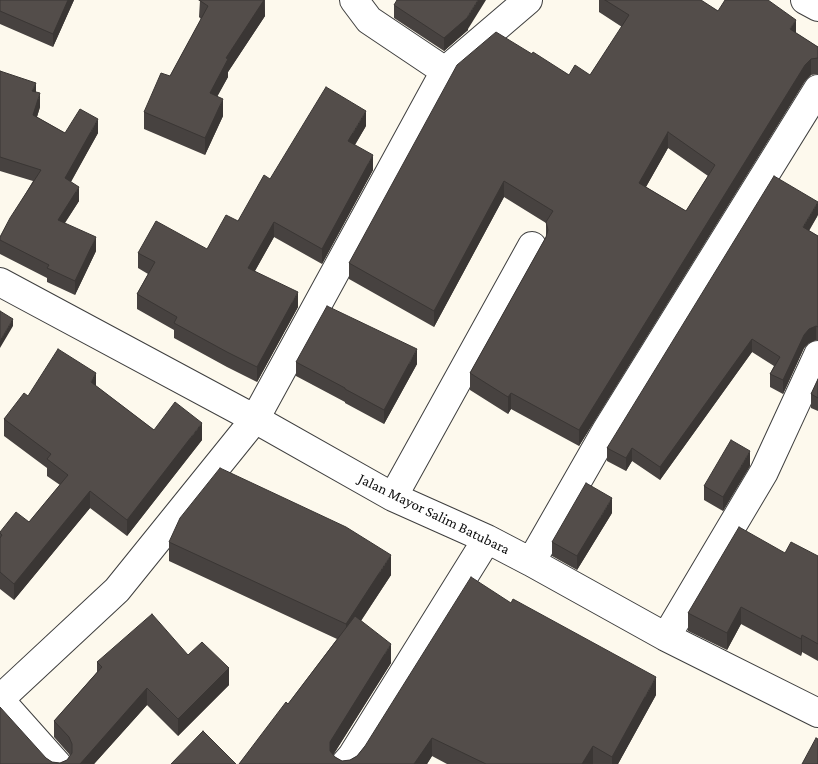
<!DOCTYPE html>
<html>
<head>
<meta charset="utf-8">
<style>
	body { margin:0 }
	canvas { display:block; background:#fdf9ed }
</style>
</head>
<body>
<canvas width="818" height="764"></canvas>
<script>
const g = document.querySelector('canvas').getContext('2d');
g.lineJoin = 'round';
const toPath = rows => new Path2D(rows.map(r => 'M' + r).join(''));
function stroke(path, color, width, dash) { g.strokeStyle = color; g.lineWidth = width; g.lineCap = dash ? 'butt' : 'round'; g.setLineDash(dash || []); g.stroke(path); }
function fillPath(path, color) { g.fillStyle = color; g.fill(path, 'evenodd'); }
function label(font, color, halo, rows, align = 'center') {
  g.font = font + ' "Crimson Pro",serif'; g.lineWidth = 5; g.setLineDash([]); g.textBaseline = 'middle'; g.strokeStyle = halo; g.fillStyle = color; for (const [text, x, y, turn = 0] of rows) {
    g.save(); g.translate(x, y); g.rotate((+turn || 0) * Math.PI / 180); g.textAlign = isNaN(turn) ? turn : align; if (halo) g.strokeText(text, 0, 0); g.fillText(text, 0, 0); g.restore();
  }
}
const minor = toPath([
	[354,0,369,20,445,71],
	[805,0,818,7],
	[0,282,255,419,393,497,487,539,531,562,666,637,818,713],
	[393,497,532,246],
	[531,562,606,431,818,89],
	[666,637,764,472,818,355],
	[0,699,117,590,255,419,445,71,528,0],
	[0,700,57,764],
	[345,764,352,756,487,539]
]);
stroke(minor, '#3f3f3f', 30);
stroke(minor, '#fff', 28);
fillPath(toPath([
	[0,0,74,0,53,47,0,24],
	[200,0,265,0,265,16,228,72,228,77,217,96,223,116,205,155,144,129,144,112,170,76,201,19,199,17],
	[599,0,700,0,718,11,796,33,818,47,818,74,811,75,805,81,579,446,511,409,508,414,470,390,470,373,546,237,546,223,504,197,434,327,349,279,349,263,532,54,569,75,590,75,622,27,599,12],
	[668,148,708,176,686,211,646,187],
	[394,5,468,29,468,30,444,51,394,18],
	[0,71,36,92,40,107,37,117,65,133,98,133,71,182,79,201,65,223,96,251,75,295,47,282,47,278,0,254,0,237,33,181,0,171],
	[366,126,355,145,373,170,322,264,274,237,255,271,298,307,257,382,227,367,174,338,174,330,137,309,137,294,148,274,138,268,138,253,207,249,238,221,270,179],
	[818,215,809,231,818,236,818,340,816,340,809,343,804,348,783,394,770,387,770,374,774,366,752,352,660,480,632,461,626,471,607,461,607,448],
	[296,362,417,364,384,424,345,403,345,402,296,376],
	[818,379,818,411,811,408,811,394],
	[96,386,154,430,202,440,127,536,90,508,14,600,0,589,0,532,29,522,60,485,47,476,47,468,4,436,4,419,28,396],
	[750,466,723,511,704,500,704,486],
	[612,513,577,570,552,556,552,542],
	[169,542,391,575,361,621,391,663,333,755,335,757,342,761,350,760,357,756,365,746,656,695,618,764,447,764,432,756,427,764,239,764,288,704,337,639,169,561],
	[785,553,818,556,818,661,802,652,801,656,741,624,727,650,688,631,688,613],
	[188,655,229,685,178,736,147,705,94,764,0,764,46,758,52,762,60,763,67,760,70,756,69,754,54,737,54,721,97,672,97,662]
]), '#474240');
fillPath(toPath([
	[68,0,74,0,53,47,53,34],
	[264,0,265,16,228,72,228,77,210,110,210,93,226,58],
	[478,0,486,0,468,29,468,30,444,51,444,38,468,16],
	[796,20,796,37,790,29],
	[811,59,811,75,805,81,579,446,579,430,805,65],
	[36,83,36,96,32,91],
	[40,93,40,107,33,129,33,115],
	[223,99,223,116,205,155,205,138],
	[366,111,366,126,348,156,348,141],
	[98,119,98,133,65,192,65,178],
	[668,132,668,148,639,199,639,183],
	[373,155,373,170,322,264,322,249],
	[504,181,504,197,434,327,434,311],
	[79,187,79,201,58,233,58,220],
	[818,202,818,215,803,240,803,227],
	[274,222,274,237,248,283,248,268],
	[96,237,96,251,75,295,75,281],
	[298,292,298,307,257,382,257,367],
	[13,319,13,326,0,348,0,341],
	[816,326,816,340,809,343,804,348,783,394,783,380,804,335,809,329],
	[752,339,752,352,660,480,660,467],
	[417,349,417,364,384,424,384,410],
	[96,373,96,390,91,382],
	[511,393,511,409,508,414,508,397],
	[202,423,202,440,127,536,127,520],
	[632,448,632,461,626,471,626,458],
	[750,451,750,466,723,511,723,497],
	[90,491,90,508,14,600,14,584],
	[612,498,612,513,577,570,577,556],
	[391,555,391,575,346,643,346,624],
	[741,607,741,624,727,650,727,633],
	[802,635,802,652,801,656,801,639],
	[391,644,391,663,330,760,330,742],
	[229,668,229,685,178,736,178,719],
	[656,677,656,695,618,764,612,764,612,757],
	[147,688,147,705,94,764,80,764],
	[432,738,432,756,427,764,414,764],
	[593,746,593,764,582,764]
]), '#3a3634');
const building = toPath([
	[0,0,68,0,53,34,0,11,0,0],
	[199,0,264,0,226,58,228,59,210,93,223,99,205,138,144,112,161,73,170,76,208,6,199,0],
	[397,0,478,0,468,16,468,17,444,38,394,5,397,0],
	[605,0,701,0,718,11,725,0,768,0,796,20,790,29,818,47,818,58,811,59,805,65,579,430,511,393,508,397,470,373,546,237,548,230,546,222,553,211,504,181,434,311,349,263,457,65,496,32,532,54,533,52,569,75,575,65,590,75,629,15,605,0],
	[668,132,715,165,686,211,639,183,668,132],
	[0,71,36,83,32,91,40,93,33,115,65,133,80,109,98,119,65,178,79,187,58,220,96,237,75,281,47,268,49,265,0,240,0,237,10,218,41,170,0,157,0,71],
	[326,87,366,111,348,141,373,155,322,249,274,222,248,268,298,292,257,367,227,352,174,323,177,317,137,294,155,262,138,253,156,221,207,249,226,215,238,221,264,175,270,179,326,87],
	[774,176,818,202,803,227,818,236,818,327,816,326,809,329,804,335,783,380,770,374,780,357,752,339,660,467,632,448,626,458,607,448,774,176],
	[327,306,417,349,384,410,345,389,345,388,296,362,327,306],
	[0,311,13,319,0,341,0,311],
	[58,349,96,373,91,382,154,430,175,402,202,423,127,520,90,491,14,584,0,572,0,538,2,535,0,533,0,532,16,512,29,522,68,475,47,459,51,454,4,419,24,393,28,396,58,349],
	[818,379,818,398,811,394,818,379],
	[731,440,750,451,723,497,704,486,731,440],
	[220,468,346,527,391,555,346,624,169,542,180,518,220,468],
	[586,483,612,498,577,556,552,542,586,483],
	[739,527,785,553,791,542,818,556,818,644,802,635,801,639,741,607,727,633,688,613,739,527],
	[471,577,511,603,513,599,656,677,612,757,593,746,582,764,486,764,432,738,414,764,239,764,286,702,288,704,355,616,391,644,330,742,330,751,335,757,342,761,350,760,357,756,365,746,471,577],
	[152,614,188,655,202,642,229,668,178,719,147,688,80,764,0,764,0,707,46,758,52,762,60,763,67,760,72,753,72,744,69,737,54,721,102,667,97,662,152,614],
	[203,731,236,764,171,764,203,731],
	[816,738,818,739,818,764,802,764,816,738]
]);
fillPath(building, '#534d4a');
stroke(building, '#3a3634', 1);
label('15px', '#0c0c0c', '#fff', [
	["Jalan Mayor Salim Batubara",434,514,26]
]);
</script>
</body>
</html>
